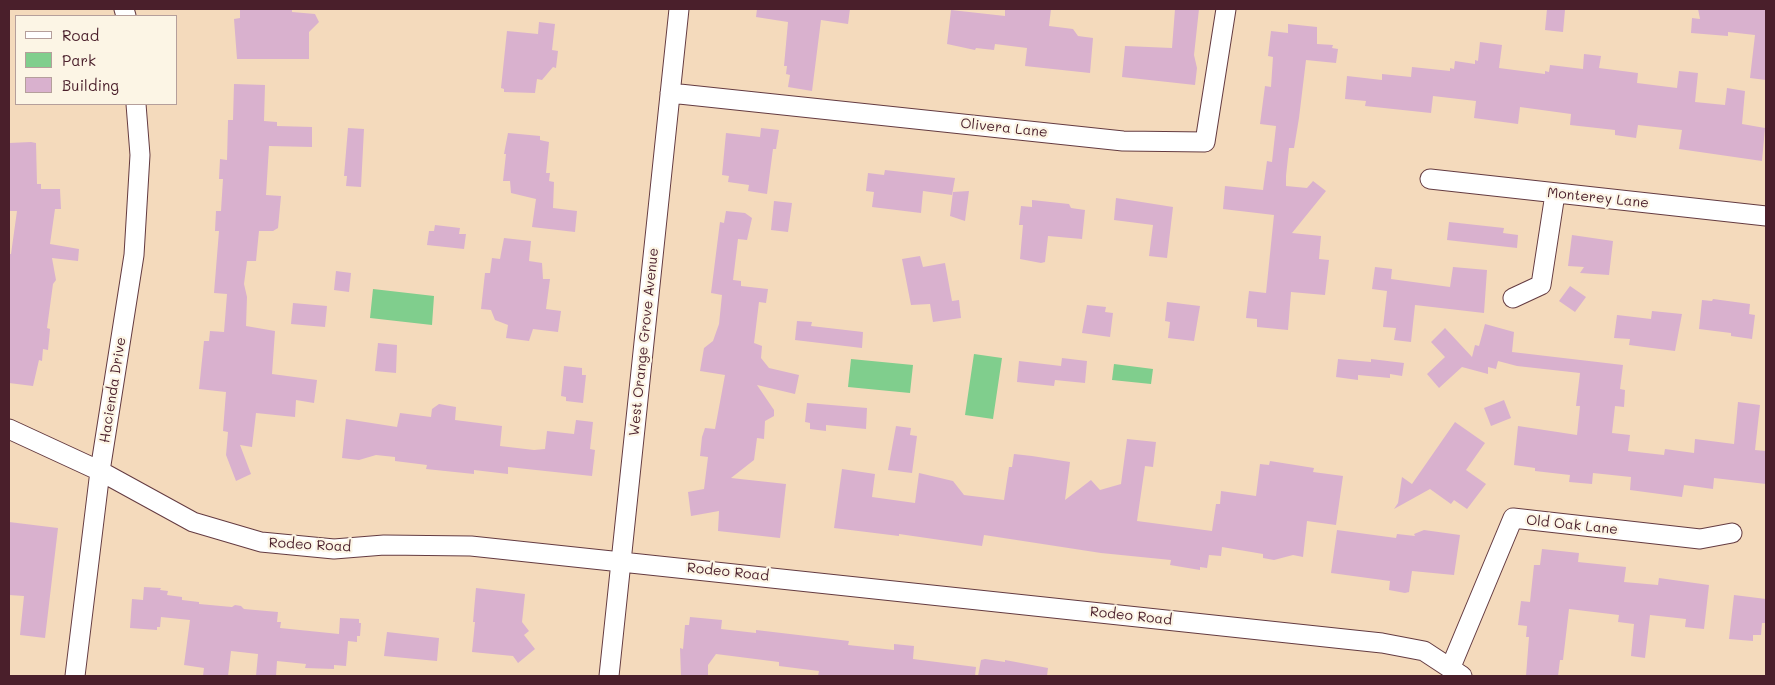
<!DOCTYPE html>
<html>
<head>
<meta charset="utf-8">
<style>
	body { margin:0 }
	#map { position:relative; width:1775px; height:685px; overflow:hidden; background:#f4dabc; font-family:Mali,sans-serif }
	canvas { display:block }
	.frame { position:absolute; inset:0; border:10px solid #4a1f2b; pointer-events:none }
	.legend { position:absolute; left:15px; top:15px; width:162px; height:90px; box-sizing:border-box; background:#fcf5e5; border:1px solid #b59f9b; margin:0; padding:6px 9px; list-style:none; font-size:15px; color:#4a1f2b }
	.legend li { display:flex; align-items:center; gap:10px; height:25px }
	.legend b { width:25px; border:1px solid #b59f9b }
</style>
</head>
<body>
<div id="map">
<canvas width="1775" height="685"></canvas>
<div class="frame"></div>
<ul class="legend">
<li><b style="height:6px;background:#fff"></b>Road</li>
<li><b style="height:14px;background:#80ce8d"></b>Park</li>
<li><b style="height:14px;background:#d9b1ce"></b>Building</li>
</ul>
</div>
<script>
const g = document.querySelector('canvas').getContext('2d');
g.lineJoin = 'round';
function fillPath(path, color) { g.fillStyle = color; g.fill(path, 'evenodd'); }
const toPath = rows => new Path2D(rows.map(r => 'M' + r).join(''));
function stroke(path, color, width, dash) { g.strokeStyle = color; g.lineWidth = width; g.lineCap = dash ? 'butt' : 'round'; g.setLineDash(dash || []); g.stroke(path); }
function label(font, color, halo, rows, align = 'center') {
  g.font = font + ' Mali,sans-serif'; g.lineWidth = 4.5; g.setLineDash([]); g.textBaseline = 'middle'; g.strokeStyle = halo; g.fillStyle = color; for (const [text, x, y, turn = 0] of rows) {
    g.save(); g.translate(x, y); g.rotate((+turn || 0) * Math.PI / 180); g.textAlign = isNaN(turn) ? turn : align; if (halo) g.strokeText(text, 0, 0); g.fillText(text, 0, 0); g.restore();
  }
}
fillPath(toPath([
	[373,289,434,296,432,325,370,318],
	[974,354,1002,358,993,419,965,415],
	[851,359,913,365,910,393,848,387],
	[1114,364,1153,369,1151,384,1112,380]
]), '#80ce8d');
fillPath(toPath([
	[240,9,292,9,292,12,315,14,319,22,309,32,309,59,237,59,234,19,240,18],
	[757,9,850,9,848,24,821,20,812,91,788,87,790,75,786,74,787,66,784,66,788,22,756,17],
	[1005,9,1051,9,1049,26,1073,29,1078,36,1093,38,1090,73,1025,66,1027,48,995,44,994,50,976,48,975,50,947,44,951,10,1005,16],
	[1175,9,1199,9,1194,55,1197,68,1195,85,1122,77,1125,46,1172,48],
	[1547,9,1565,10,1563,32,1545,30],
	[1698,9,1766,9,1766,80,1750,78,1755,35,1728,32,1728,36,1691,33,1692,18,1700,19],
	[539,22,555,24,552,50,558,51,556,68,553,67,542,80,537,79,535,93,504,92,504,89,501,88,507,31,538,34],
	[1288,24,1317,27,1317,44,1333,45,1332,48,1338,49,1336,63,1306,60,1299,118,1294,148,1289,148,1286,176,1286,186,1307,188,1313,181,1326,191,1292,233,1321,236,1319,259,1329,260,1325,295,1291,292,1288,330,1257,327,1257,319,1246,318,1249,291,1266,293,1274,215,1223,209,1225,186,1263,190,1267,161,1272,162,1276,126,1260,124,1265,86,1271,87,1273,57,1268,56,1271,31,1288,33],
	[1480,42,1502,45,1499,68,1545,74,1545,71,1549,72,1550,65,1583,69,1584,54,1601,56,1599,68,1638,73,1637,83,1677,88,1679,71,1698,73,1695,102,1725,105,1727,88,1745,91,1742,124,1765,128,1762,161,1679,149,1682,130,1638,125,1636,138,1615,135,1615,130,1570,125,1571,114,1520,107,1518,124,1474,118,1476,101,1433,96,1431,113,1365,106,1366,101,1345,99,1347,76,1382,80,1382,74,1411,77,1412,67,1450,71,1450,68,1454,69,1455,61,1475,64,1475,60,1478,61],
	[234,84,265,85,264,121,277,122,277,126,312,127,312,147,269,146,266,195,281,196,278,228,273,231,259,231,256,261,247,261,244,284,247,297,246,326,275,331,272,374,317,380,314,403,296,400,295,417,256,413,252,447,240,445,251,474,236,481,226,455,228,432,223,431,226,392,199,389,204,341,209,341,210,331,224,332,227,294,214,293,219,231,215,231,216,211,221,211,223,179,219,179,220,159,227,160,228,120,233,120],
	[348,128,364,129,361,187,346,186,347,176,344,176],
	[761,128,779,130,776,149,773,149,767,194,748,191,749,185,728,182,729,176,722,175,726,133,760,137],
	[508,133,540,136,540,140,549,142,546,173,550,173,549,181,554,182,553,208,577,211,575,232,532,227,536,199,511,193,510,181,503,181,506,154,504,154],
	[31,142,36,143,37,184,41,184,41,189,60,189,61,209,55,209,50,244,79,249,78,261,52,258,56,280,53,284,47,328,50,329,48,350,43,349,42,361,39,360,33,386,9,383,9,254,11,254,17,211,9,211,9,143],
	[885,170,955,178,952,195,923,191,921,213,872,207,874,192,866,191,868,173,884,175],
	[969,191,965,221,950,216,953,192],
	[1116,198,1173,207,1167,258,1149,256,1153,225,1114,220],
	[1032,200,1069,204,1071,208,1085,210,1082,239,1048,236,1045,262,1041,263,1020,259,1023,225,1019,225,1021,206,1032,207],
	[774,201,792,203,788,232,771,230],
	[726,211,745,213,752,218,747,240,738,239,733,280,741,281,741,286,768,289,766,303,759,302,754,343,762,346,761,358,769,368,799,375,795,394,757,385,774,410,774,416,765,421,764,439,757,438,754,460,731,478,786,484,780,538,718,531,719,511,691,516,688,492,704,489,708,457,700,456,702,437,705,428,715,429,725,375,700,371,704,348,713,341,719,324,722,295,711,293,720,222,724,223],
	[1449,222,1504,228,1503,233,1518,235,1517,248,1447,240],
	[435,225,460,228,459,234,466,234,464,249,427,245,429,231,434,231],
	[1572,235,1613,241,1609,275,1580,273,1584,267,1568,266],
	[504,238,531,241,529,261,542,263,543,279,550,279,546,309,561,311,558,332,533,329,529,341,506,338,508,325,495,320,491,310,481,309,485,273,490,273,492,258,500,259],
	[920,256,923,267,945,263,952,301,959,300,961,318,933,322,930,304,911,305,902,259],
	[1375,267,1392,269,1391,279,1450,287,1453,267,1487,270,1484,313,1415,305,1411,342,1394,340,1396,328,1383,327,1387,291,1372,289],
	[336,271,351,273,349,292,334,290],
	[1570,286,1586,297,1575,312,1559,301],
	[1713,299,1750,304,1749,314,1755,315,1752,339,1731,336,1731,333,1699,329,1702,300,1712,301],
	[1167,302,1200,306,1194,341,1168,338,1170,322,1165,321],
	[293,303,327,306,325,327,291,324],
	[1087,305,1106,307,1105,312,1113,313,1110,337,1082,333],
	[1652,311,1682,314,1675,351,1629,345,1630,339,1614,338,1617,315,1651,319],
	[797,321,812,322,811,326,863,332,862,348,795,340],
	[1485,324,1514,332,1512,352,1623,365,1620,389,1625,390,1624,407,1615,406,1612,433,1630,435,1628,451,1664,455,1665,449,1694,453,1695,439,1734,444,1738,402,1760,405,1755,450,1766,451,1766,484,1714,478,1713,489,1684,485,1682,497,1630,490,1631,477,1593,473,1592,484,1569,482,1570,475,1535,471,1535,468,1514,465,1518,426,1577,435,1580,406,1576,406,1580,373,1517,366,1498,361,1496,369,1488,367,1488,374,1462,367,1439,388,1427,374,1445,357,1431,342,1445,328,1472,357,1475,345,1479,346],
	[378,343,397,345,396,373,375,371],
	[1062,358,1087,361,1085,383,1055,380,1054,386,1017,382,1019,361,1061,366],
	[1338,359,1371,362,1371,359,1404,363,1402,376,1390,374,1390,378,1358,375,1358,380,1336,377],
	[564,366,582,368,582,375,586,375,583,403,566,401,566,397,561,396],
	[1504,400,1511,418,1491,426,1484,408],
	[807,403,867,408,866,429,826,425,826,431,810,429,810,423,805,422],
	[439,404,456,407,455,420,502,426,500,446,534,450,545,449,547,431,574,434,576,420,593,422,590,449,595,450,592,476,508,467,508,474,474,470,474,474,426,469,427,465,395,461,395,457,376,455,359,460,342,458,346,419,397,427,400,413,431,417,432,409],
	[1455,422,1485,443,1466,470,1486,484,1467,509,1454,500,1451,504,1430,489,1394,509,1398,503,1402,477,1412,484],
	[896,426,911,428,910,435,917,436,912,473,888,470],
	[1127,439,1156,442,1153,467,1145,466,1137,521,1212,531,1216,504,1220,504,1221,491,1256,496,1260,464,1269,465,1270,461,1314,468,1313,472,1343,476,1336,525,1307,521,1303,557,1293,555,1274,560,1263,558,1263,554,1222,547,1221,556,1209,555,1207,568,1200,567,1200,570,1170,565,1171,560,1101,553,984,535,982,546,899,534,899,536,834,528,842,469,875,474,872,497,915,503,919,473,953,481,964,495,1004,500,1009,467,1012,467,1014,454,1032,456,1070,462,1065,500,1091,480,1100,490,1121,484],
	[9,522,58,528,45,638,20,635,24,596,9,595],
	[1337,530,1396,538,1397,534,1415,536,1414,534,1424,530,1460,535,1454,575,1412,571,1409,592,1405,593,1389,590,1390,581,1331,573],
	[1542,549,1579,553,1578,562,1626,567,1624,582,1658,585,1659,578,1709,585,1704,629,1685,627,1686,619,1650,615,1645,658,1631,656,1634,624,1618,622,1619,615,1569,609,1563,660,1560,660,1558,676,1526,676,1529,637,1526,637,1527,626,1518,625,1521,601,1530,602,1534,565,1540,565],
	[144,587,161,588,160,590,168,591,167,595,182,597,182,600,199,602,199,604,232,607,235,605,241,606,244,609,278,612,277,622,281,622,280,628,339,634,340,618,359,619,359,623,361,623,360,636,357,636,357,642,348,641,346,666,334,665,334,669,305,668,306,664,277,661,276,676,256,676,258,654,231,651,228,676,203,676,204,668,184,665,190,620,161,617,160,627,157,627,157,630,130,628,132,599,143,600],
	[476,588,525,594,522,622,529,631,524,635,535,649,518,663,513,656,472,652,475,622,473,622],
	[1734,595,1766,599,1766,623,1762,623,1761,635,1753,635,1753,641,1729,639],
	[690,617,722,620,721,629,756,633,756,630,849,641,848,645,894,650,894,644,914,646,913,659,976,667,975,676,818,676,819,671,779,666,779,662,716,654,708,665,708,675,681,676,680,648,683,649,685,625,689,625],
	[387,632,439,638,437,661,384,656],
	[985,659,1005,662,1005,660,1048,668,1047,676,978,676,981,660]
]), '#d9b1ce');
const street = toPath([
	[124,9,126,16],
	[670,93,1123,141,1205,142,1226,9],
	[1430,179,1766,216],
	[1513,298,1541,285,1555,194],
	[9,429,100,471,193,522,261,542,334,549,384,545,471,546,1382,643,1424,651,1462,676],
	[1450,669,1513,518,1700,539,1732,533],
	[75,676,100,471,134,255,140,155,136,104],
	[609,676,679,9]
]);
stroke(street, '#643b41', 21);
stroke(street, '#fff', 19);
label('14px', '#4a1f2b', '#fcf5e5', [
	["Olivera Lane",1004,128,6],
	["Monterey Lane",1598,198,6],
	["West Orange Grove Avenue",644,342,-84],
	["Hacienda Drive",113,390,-81],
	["Old Oak Lane",1572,525,6],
	["Rodeo Road",310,545,3],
	["Rodeo Road",728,572,6],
	["Rodeo Road",1131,616,6]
]);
</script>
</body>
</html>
